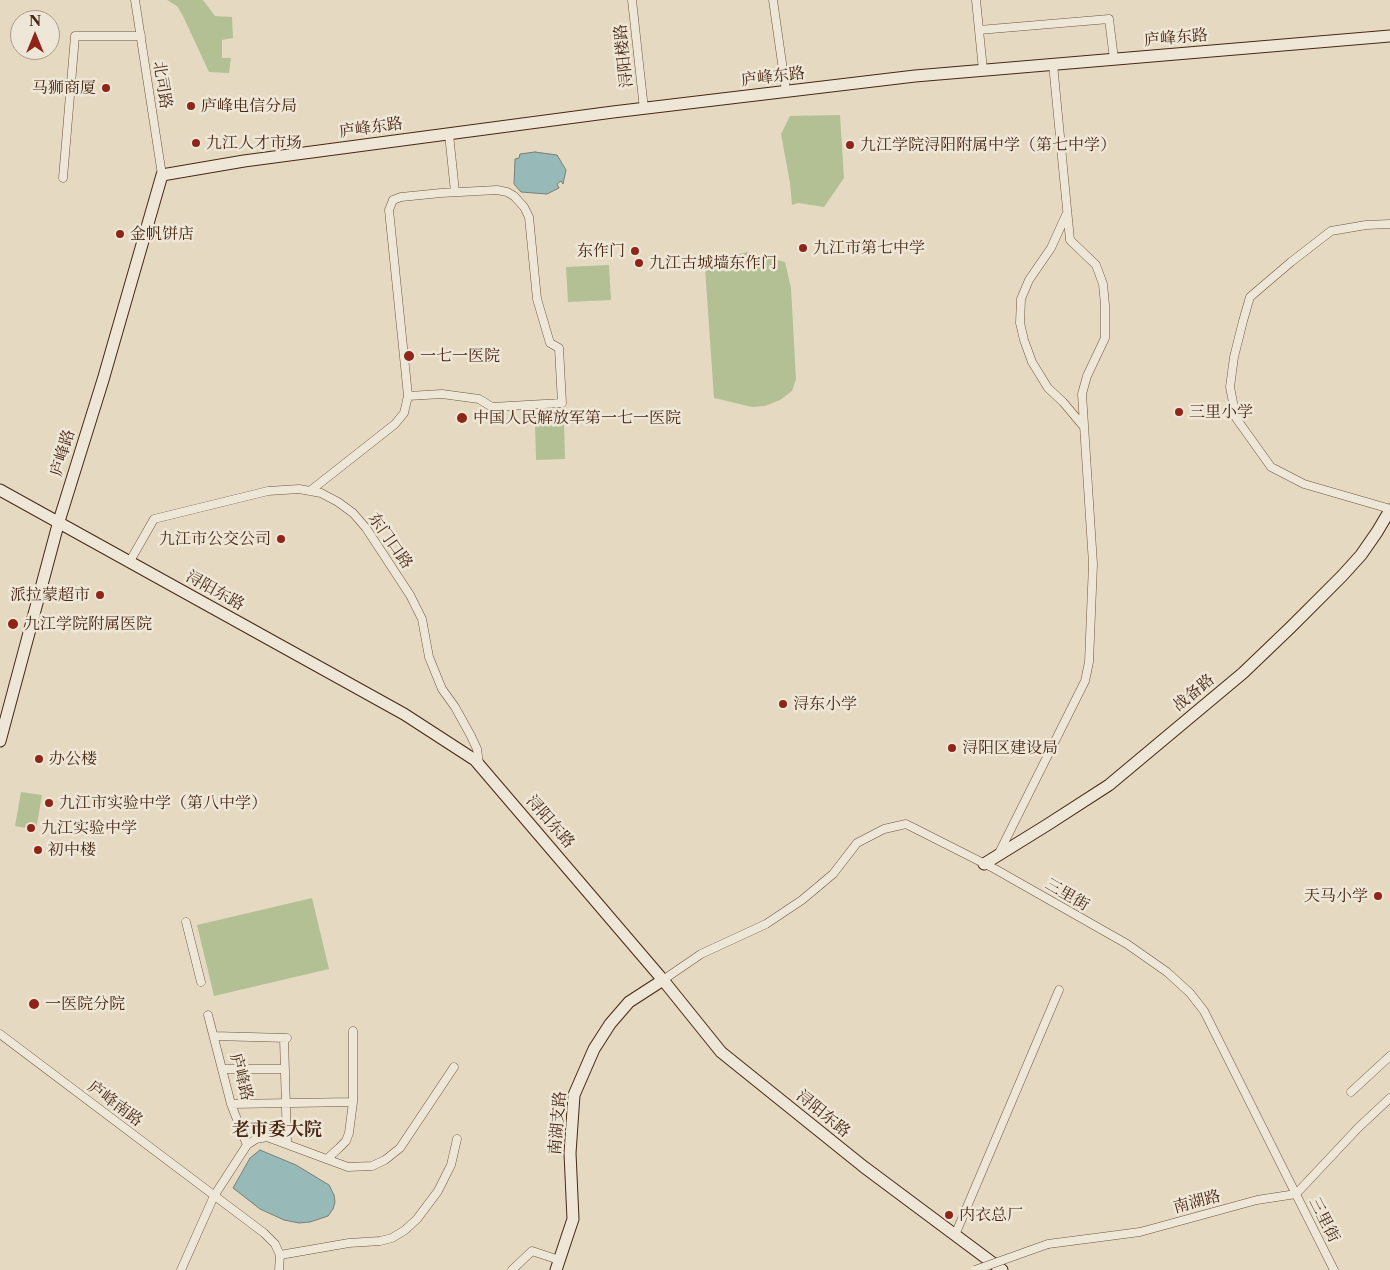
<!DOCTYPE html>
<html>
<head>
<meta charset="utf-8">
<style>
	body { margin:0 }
	#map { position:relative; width:1390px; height:1270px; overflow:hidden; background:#e5dac1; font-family:"Libre Caslon Text",serif }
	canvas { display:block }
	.north { position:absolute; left:10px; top:10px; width:50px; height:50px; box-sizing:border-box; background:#eee7d7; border:1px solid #ac9a89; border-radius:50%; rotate:0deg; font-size:14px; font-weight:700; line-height:20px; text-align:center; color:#482713 }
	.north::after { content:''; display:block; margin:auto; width:18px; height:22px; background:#8f2418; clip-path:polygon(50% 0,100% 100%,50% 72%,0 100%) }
</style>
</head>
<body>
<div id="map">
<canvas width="1390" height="1270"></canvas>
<div class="north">N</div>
</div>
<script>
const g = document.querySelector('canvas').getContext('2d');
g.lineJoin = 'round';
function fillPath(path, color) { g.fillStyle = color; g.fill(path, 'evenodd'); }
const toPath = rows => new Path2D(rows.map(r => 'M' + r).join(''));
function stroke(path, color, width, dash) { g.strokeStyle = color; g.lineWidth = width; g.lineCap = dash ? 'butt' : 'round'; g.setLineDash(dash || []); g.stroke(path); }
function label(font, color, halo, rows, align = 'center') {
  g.font = font + ' "Libre Caslon Text","Noto Serif SC",serif'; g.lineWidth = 5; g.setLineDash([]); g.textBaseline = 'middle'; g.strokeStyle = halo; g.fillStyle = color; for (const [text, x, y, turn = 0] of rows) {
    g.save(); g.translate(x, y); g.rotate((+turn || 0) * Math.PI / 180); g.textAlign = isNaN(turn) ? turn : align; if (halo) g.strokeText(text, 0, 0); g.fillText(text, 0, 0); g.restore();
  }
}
fillPath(toPath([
	[142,0,203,0,215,16,232,17,233,38,222,40,222,58,231,58,229,73,209,72,183,16,177,6,167,0],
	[840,115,844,178,824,207,798,203,792,205,790,183,781,134,790,116],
	[748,252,785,262,791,288,796,379,792,391,780,400,765,406,752,407,714,398,705,268,715,259],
	[609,265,611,300,568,302,566,267],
	[564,422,565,459,536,460,535,423],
	[21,792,42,795,36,830,15,826],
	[312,898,329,969,214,996,197,925]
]), '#b2c094');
const water = toPath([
	[535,152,557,155,566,170,563,184,561,181,557,184,559,188,547,194,521,192,514,184,515,159,519,158,520,154,535,152],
	[260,1150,296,1165,329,1185,334,1195,335,1202,333,1209,328,1216,310,1222,299,1223,284,1220,260,1209,233,1188,250,1158,260,1150]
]);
fillPath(water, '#97bab9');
stroke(water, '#777f77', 1);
const street = toPath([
	[135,0,162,175],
	[632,0,644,109],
	[773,0,786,91],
	[976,0,983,70],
	[979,30,1109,19,1114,59],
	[449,134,455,192],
	[63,178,75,36,141,36],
	[1066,215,1051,248,1029,280,1021,299,1020,323,1024,340,1032,362,1048,388,1063,402,1084,427],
	[1390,224,1366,225,1331,231,1291,262,1250,297,1243,321,1234,357,1230,387,1236,418,1271,467,1304,484,1390,509],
	[310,491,395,424,404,413,408,396,389,210,393,200,401,197,441,193,497,190,507,192,514,196,524,207,529,217,537,299,550,343,559,348,562,403,492,407,479,399,464,397,442,394,408,396],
	[130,561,154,519,268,491,299,489,321,493,338,502,353,513,366,528,410,595,422,619,429,657,442,689,455,707,471,736,477,749,479,764],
	[999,853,1085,681,1089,662,1093,564,1082,394,1087,376,1105,338,1105,305,1103,284,1096,265,1070,240,1053,64],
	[186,922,201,982],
	[663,980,701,954,766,924,802,900,833,874,857,843,884,829,906,824,995,869,1127,944,1167,972,1190,993,1204,1011,1334,1270],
	[208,1015,231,1104,247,1145],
	[0,1034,264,1233,275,1244,280,1255,279,1270],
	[214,1036,287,1038],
	[284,1038,287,1143],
	[222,1069,285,1069],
	[1351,1092,1390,1056],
	[231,1104,353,1102],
	[327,1159,339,1148,346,1141,349,1133,353,1102,353,1031],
	[955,1235,1059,990],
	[1048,1244,1140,1232,1257,1200,1296,1194,1358,1128,1390,1098],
	[280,1255,349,1243,380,1241,392,1238,405,1230,417,1219,438,1191,451,1165,457,1139],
	[181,1270,214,1196,247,1145,256,1139,267,1137,348,1167,372,1166,385,1160,400,1148,454,1067],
	[512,1270,532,1251,559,1260]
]);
const secondary = toPath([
	[0,490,404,714,475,760,663,980,721,1052,864,1167,1002,1270],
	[0,741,59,521,103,380,162,175,244,161,613,112,915,76,1390,36],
	[984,864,1047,825,1109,785,1243,673,1291,627,1342,576,1361,555,1377,532,1390,510],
	[556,1270,573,1219,570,1153,574,1095,594,1049,610,1024,629,1002,663,980]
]);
stroke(street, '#6f543e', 9);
stroke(secondary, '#482713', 13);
stroke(street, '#eee7d7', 8);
stroke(secondary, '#eee7d7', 11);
const streetBridge = toPath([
	[975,1270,1048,1244]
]);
stroke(streetBridge, '#6f543e', 9, []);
stroke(streetBridge, '#eee7d7', 8);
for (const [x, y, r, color] of [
	[106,88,5,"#8f2418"],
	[191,106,5,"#8f2418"],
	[196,143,5,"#8f2418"],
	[850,145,5,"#8f2418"],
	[120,234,5,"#8f2418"],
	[803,248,5,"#8f2418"],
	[635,251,5,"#8f2418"],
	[639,263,5,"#8f2418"],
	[409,356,6,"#8f2418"],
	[1179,412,5,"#8f2418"],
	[462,418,6,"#8f2418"],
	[281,539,5,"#8f2418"],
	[100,595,5,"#8f2418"],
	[13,624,6,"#8f2418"],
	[783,704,5,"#8f2418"],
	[952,748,5,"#8f2418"],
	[39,759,5,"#8f2418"],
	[49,803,5,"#8f2418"],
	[31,828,5,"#8f2418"],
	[38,850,5,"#8f2418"],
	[1378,896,5,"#8f2418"],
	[34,1004,6,"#8f2418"],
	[949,1215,5,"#8f2418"]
]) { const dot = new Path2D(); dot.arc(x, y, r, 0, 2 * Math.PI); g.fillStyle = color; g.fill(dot); stroke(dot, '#eee7d7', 2); }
label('16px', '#482713', '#eee7d7', [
	["庐峰东路",1176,38,-5],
	["浔阳楼路",624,56,-96],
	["庐峰东路",773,77,-7],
	["北司路",162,85,81],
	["庐峰东路",371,128,-8],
	["庐峰路",63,453,-73],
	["东门口路",390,541,55],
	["浔阳东路",215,591,29],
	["战备路",1194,693,-40],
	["浔阳东路",550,822,49],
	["三里街",1067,895,30],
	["庐峰路",241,1077,75],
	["庐峰南路",115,1104,37],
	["浔阳东路",823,1114,39],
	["南湖支路",558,1123,-85],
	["南湖路",1197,1202,-15],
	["三里街",1324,1220,63]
]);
label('16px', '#482713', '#eee7d7', [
	["马狮商厦",96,88,"right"],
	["庐峰电信分局",201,106],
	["九江人才市场",206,143],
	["九江学院浔阳附属中学（第七中学）",860,145],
	["金帆饼店",130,234],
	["九江市第七中学",813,248],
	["东作门",625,251,"right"],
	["九江古城墙东作门",649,263],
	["一七一医院",420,356],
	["三里小学",1189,412],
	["中国人民解放军第一七一医院",473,418],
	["九江市公交公司",271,539,"right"],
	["派拉蒙超市",90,595,"right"],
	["九江学院附属医院",24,624],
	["浔东小学",793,704],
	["浔阳区建设局",962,748],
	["办公楼",49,759],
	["九江市实验中学（第八中学）",59,803],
	["九江实验中学",41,828],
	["初中楼",48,850],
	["天马小学",1368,896,"right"],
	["一医院分院",45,1004],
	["内衣总厂",959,1215]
], 'left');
label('bold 18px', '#482713', '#eee7d7', [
	["老市委大院",277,1130]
]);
</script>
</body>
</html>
